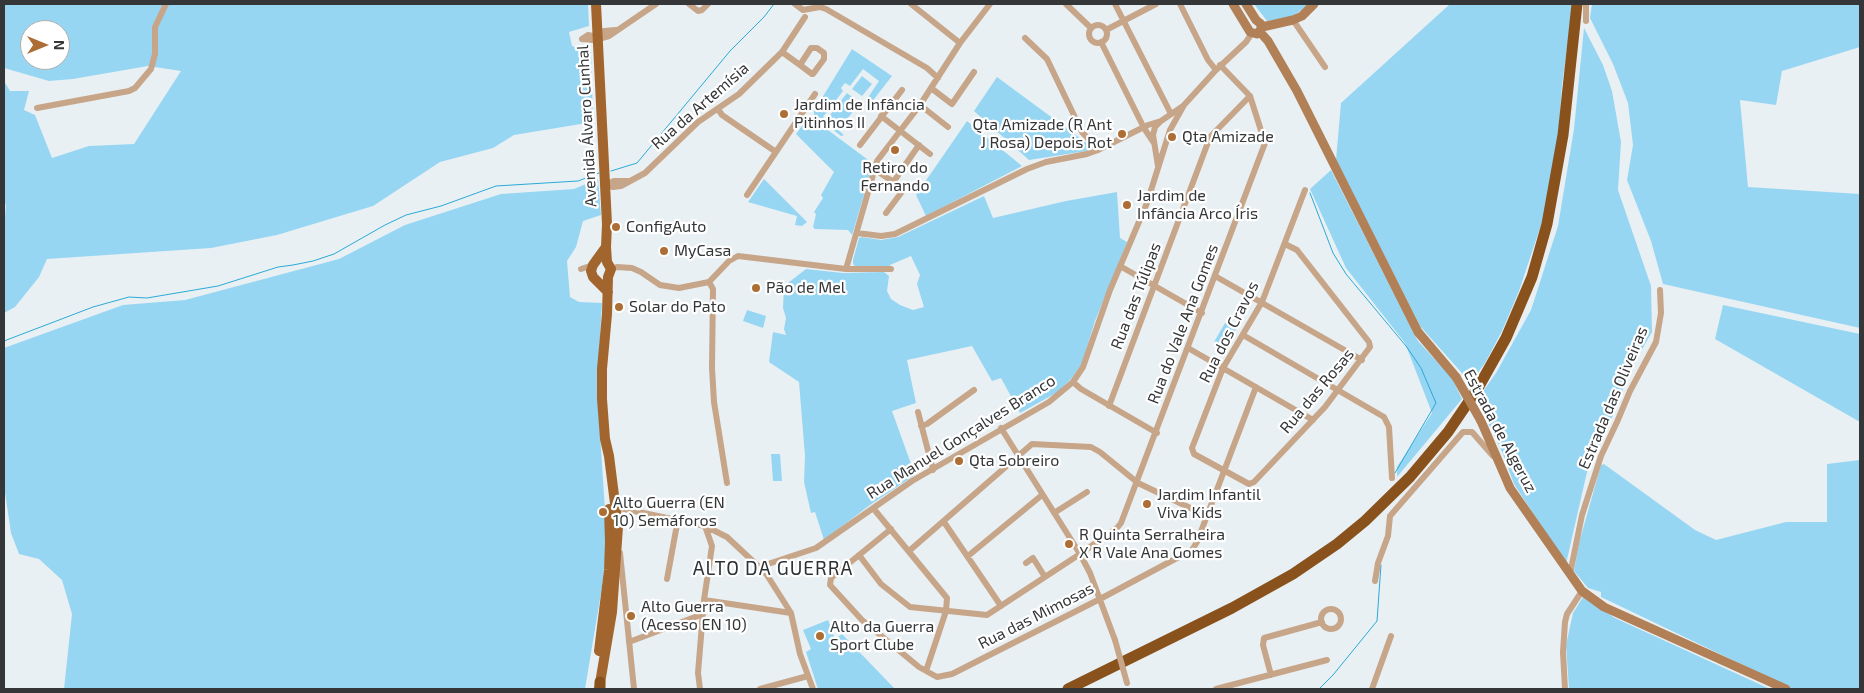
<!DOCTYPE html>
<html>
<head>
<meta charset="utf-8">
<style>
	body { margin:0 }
	#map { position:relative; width:1864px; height:693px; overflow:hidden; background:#e9f0f3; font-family:"Exo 2",sans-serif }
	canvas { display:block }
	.frame { position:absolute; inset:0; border:5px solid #343638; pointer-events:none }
	.north { position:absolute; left:20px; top:20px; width:50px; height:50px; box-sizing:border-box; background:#fff; border:1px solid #aeafaf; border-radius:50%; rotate:90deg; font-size:14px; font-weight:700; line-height:20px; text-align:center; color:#343638 }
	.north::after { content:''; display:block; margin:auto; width:18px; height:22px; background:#ad6e35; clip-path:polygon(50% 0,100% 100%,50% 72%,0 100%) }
</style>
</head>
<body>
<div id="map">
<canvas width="1864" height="693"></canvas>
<div class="frame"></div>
<div class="north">N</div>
</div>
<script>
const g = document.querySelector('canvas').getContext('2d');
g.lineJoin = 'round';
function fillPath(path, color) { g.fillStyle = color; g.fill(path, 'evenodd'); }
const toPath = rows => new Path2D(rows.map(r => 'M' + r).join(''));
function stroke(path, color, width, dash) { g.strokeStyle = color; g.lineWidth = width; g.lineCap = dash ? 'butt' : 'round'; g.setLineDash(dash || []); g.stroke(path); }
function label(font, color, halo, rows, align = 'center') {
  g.font = font + ' "Exo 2",sans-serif'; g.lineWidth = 4.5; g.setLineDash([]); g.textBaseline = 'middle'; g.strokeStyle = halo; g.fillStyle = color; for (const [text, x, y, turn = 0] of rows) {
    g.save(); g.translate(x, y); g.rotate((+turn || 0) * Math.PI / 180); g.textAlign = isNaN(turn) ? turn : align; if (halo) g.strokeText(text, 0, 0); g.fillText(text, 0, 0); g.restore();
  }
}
fillPath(toPath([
	[4,4,588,4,589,26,569,32,572,46,591,52,593,122,514,135,493,148,440,162,373,206,277,235,211,248,47,259,39,277,15,307,4,313,4,229,6,204,4,207,4,81,10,91,29,91,24,110,35,115,52,158,89,146,134,144,181,71,148,66,73,79,49,81,4,68],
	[30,30,60,30,60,60,30,60],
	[1254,4,1310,4,1290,18,1267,21],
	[1450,4,1573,4,1562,85,1558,139,1546,210,1519,291,1502,331,1485,363,1468,386,1461,372,1420,326,1336,160,1341,103],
	[1592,4,1860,4,1860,47,1782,71,1776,105,1740,100,1748,187,1860,194,1860,328,1663,284,1651,241,1627,180,1633,145,1628,103,1613,64,1590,18],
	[1584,28,1603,65,1612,91,1621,142,1618,190,1651,286,1652,332,1629,372,1614,413,1587,472,1566,564,1514,484,1503,454,1477,400,1496,373,1531,310,1558,226,1574,129],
	[852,49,892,76,871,103,867,99,879,81,863,69,850,86,845,83,841,88,843,91,823,117,844,135,841,136,814,115,814,111],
	[862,76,872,84,862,96,852,89],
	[997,77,1092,147,1093,150,1029,160,974,111],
	[847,93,860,103,839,129,827,119],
	[809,116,871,162,873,165,852,235,848,230,815,229,813,227,816,214,814,212,823,198,821,195,834,172,796,134],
	[967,121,1022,166,926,216,916,195],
	[1331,170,1418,341,1452,378,1462,399,1397,477,1397,467,1432,413,1405,343,1346,268,1310,189],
	[598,179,601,215,583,221,576,247,567,261,570,297,579,302,602,303,597,388,607,541,602,587,585,689,64,689,72,614,62,580,39,559,19,554,11,533,4,486,4,348,123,305,185,300,339,259,405,225,501,194,574,189],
	[764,179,807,222,802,226,795,225,797,216,748,202],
	[1117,192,1120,238,1127,242,1095,321,1082,363,1072,378,1058,392,1020,413,1001,378,992,381,972,346,907,360,916,403,892,411,915,475,870,505,824,540,815,512,811,513,804,482,805,456,799,382,769,362,773,332,786,335,784,329,786,318,783,308,784,286,806,269,843,273,884,272,889,276,887,291,891,299,900,305,913,310,924,307,917,284,920,275,911,256,890,265,890,267,855,266,853,264,853,260,859,238,862,237,881,240,898,237,984,196,993,218,1066,201],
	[1723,305,1860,334,1860,422,1715,339],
	[747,310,766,316,763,328,743,321],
	[1225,323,1236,329,1225,349,1214,342],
	[771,454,780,454,782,481,773,481],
	[1860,460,1860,689,1793,689,1601,597,1601,592,1588,588,1574,571,1579,543,1601,465,1604,464,1695,530,1716,540,1786,522,1827,522,1827,464],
	[1583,597,1615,618,1770,689,1569,689,1566,645,1573,613],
	[828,620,835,639,842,634,895,689,818,689,806,652,811,649,803,630]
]), '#97d6f3');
stroke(toPath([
	[611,171,637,163,730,51,764,17,774,4],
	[1310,193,1333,253,1346,274,1406,346,1421,368,1436,403,1395,473],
	[4,341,93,307,129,297,147,298,218,286,278,267,293,265,313,261,334,254,385,225,406,215,441,206,496,186,578,181,599,173],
	[1319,689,1333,675,1377,621,1381,565]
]), '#2aa9d7', 1);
stroke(toPath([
	[689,4,698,11,702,10,708,4],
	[795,4,803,10,820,7,826,9,927,68,938,78],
	[911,4,960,43],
	[1066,4,1091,28],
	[1115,4,1171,114],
	[1180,4,1208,60,1216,70],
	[1293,20,1325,67],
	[1586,21,1586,4],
	'1089 34a9 9 0 1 1 18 0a9 9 0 1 1-18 0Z',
	[1106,30,1156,4],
	[1025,38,1047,59,1082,132,1098,150],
	[582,39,588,35,602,38,609,36,656,4],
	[582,39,592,40,604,31,616,30],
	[1101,42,1144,128,1154,143],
	[782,52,800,65,812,74,813,74,824,59,824,53,817,48,811,48,800,65],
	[931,88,952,104,974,72],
	[920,105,948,127],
	[37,108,129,91,135,88,151,69,155,54,155,27,166,4],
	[718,109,722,115,776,152],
	[881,116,930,154],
	[860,145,902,90],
	[1158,166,1153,135,1155,127,1160,122],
	[874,169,904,189,886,213],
	[894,181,919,145],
	[605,185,613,187,621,186,645,173,698,122,739,94,782,52,805,17],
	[605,185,614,181,628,181],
	[747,195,815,94],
	[857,233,881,236,895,234,1027,169,1046,162,1087,154,1098,150,1148,125,1161,121,1183,106],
	[1285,244,1297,250,1369,342,1370,347,1325,407,1254,482,1249,484,1194,454,1192,448,1223,368,1262,302,1305,190],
	[1120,266,1202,313],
	[581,269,593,265],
	[611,269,617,267,632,268,641,272,660,285,679,288,709,282,729,261,738,256,846,269,891,269],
	[846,269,877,161,920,105,960,43,990,4],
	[1215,276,1362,360],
	[709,282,713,289,712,368,714,402,727,483],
	[1243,335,1384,417,1389,427,1392,478],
	[1188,348,1313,420],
	[1073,382,1081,389,1157,433],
	[1109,406,1210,137,1250,96],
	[918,412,933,470],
	[921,426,927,424,974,390],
	[1001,428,1080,554,1090,573,1115,640],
	[615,507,705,526,727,537,757,565],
	[873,508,947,598,946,611,926,671],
	[1054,513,1087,492],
	[944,522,1001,606],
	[891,529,831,578,830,585,862,620,919,667,937,677,952,674,1100,599,1192,550,1197,542,1256,387],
	[909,551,1032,444,1091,447,1100,452,1138,483,1207,516],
	[620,553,634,689],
	[859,555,881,584,910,607,987,615,1080,554,1117,528,1121,523,1265,143,1250,96,1220,65],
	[968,556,1042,495],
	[1026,563,1033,558,1045,577],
	[757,565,756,570,759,573,765,572],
	[765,565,816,548,912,481,1049,402,1073,382,1083,367,1110,290,1147,203,1170,130,1184,105,1216,70,1246,42,1252,33],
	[765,572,791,613,800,654,813,689],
	[1570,574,1582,515,1601,456,1617,422,1630,391,1656,342,1661,313,1660,290],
	[667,579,678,519],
	[1375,581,1378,563,1388,536,1390,516,1463,432,1472,432,1493,456,1496,456],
	[704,600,791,613],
	'1321 619a10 10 0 1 1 20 0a10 10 0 1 1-20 0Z',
	[629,642,703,614],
	[1271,675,1263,645,1264,638,1322,622],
	[700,689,698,673,704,600,712,546,705,526],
	[760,689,808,676],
	[1216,689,1327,660],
	[1372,689,1391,636],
	[1565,689,1563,652,1565,622,1567,614,1582,591]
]), '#c7a589', 6);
stroke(toPath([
	[1233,4,1250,32,1257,34,1261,29,1261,24,1256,20,1246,4],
	[1262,27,1293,20,1302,16,1314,4],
	[1260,32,1268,41,1297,91,1418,332,1456,377],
	[1481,421,1510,488,1582,591,1604,607,1786,689]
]), '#b28056', 9);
stroke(toPath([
	[596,4,607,224,606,247,607,262,611,269,608,277,607,314,602,369,602,399,605,439,609,456,618,527,612,612,599,689],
	[606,247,593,265,591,271,593,277,608,292],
	[599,651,609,570,610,542,609,509]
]), '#a1652d', 10);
stroke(toPath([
	[600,689,600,682],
	[1068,689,1232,608,1293,574,1337,544,1365,521,1410,477,1448,432,1478,388,1506,338,1532,277,1547,224,1563,135,1577,4]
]), '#89521d', 11);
stroke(toPath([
	[1115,640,1127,683]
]), '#c7a589', 6);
stroke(toPath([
	[1456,377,1481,421]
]), '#b28056', 9);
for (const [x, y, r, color] of [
	[784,114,5,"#ad6e35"],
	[1122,134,5,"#ad6e35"],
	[1172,137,5,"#ad6e35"],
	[895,150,5,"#ad6e35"],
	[1127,205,5,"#ad6e35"],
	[616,227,5,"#ad6e35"],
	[664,251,5,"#ad6e35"],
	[756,288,5,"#ad6e35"],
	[619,307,5,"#ad6e35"],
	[959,461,5,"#ad6e35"],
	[1147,504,5,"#ad6e35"],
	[603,512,5,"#ad6e35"],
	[1069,544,5,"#ad6e35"],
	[631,616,5,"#ad6e35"],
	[820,636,5,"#ad6e35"]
]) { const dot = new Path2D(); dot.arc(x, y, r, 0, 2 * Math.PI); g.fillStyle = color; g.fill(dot); stroke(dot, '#fff', 2); }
label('16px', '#343638', '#fff', [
	["Jardim de Infância",794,105],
	["Pitinhos II",794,123],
	["Qta Amizade (R Ant",1112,125,"right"],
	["J Rosa) Depois Rot",1112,143,"right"],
	["Qta Amizade",1182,137],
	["Retiro do",895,168,"center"],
	["Fernando",895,186,"center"],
	["Jardim de",1137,196],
	["Infância Arco Íris",1137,214],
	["ConfigAuto",626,227],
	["MyCasa",674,251],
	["Pão de Mel",766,288],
	["Solar do Pato",629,307],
	["Qta Sobreiro",969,461],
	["Jardim Infantil",1157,495],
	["Viva Kids",1157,513],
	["Alto Guerra (EN",613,503],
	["10) Semáforos",613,521],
	["R Quinta Serralheira",1079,535],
	["X R Vale Ana Gomes",1079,553],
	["Alto Guerra",641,607],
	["(Acesso EN 10)",641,625],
	["Alto da Guerra",830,627],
	["Sport Clube",830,645]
], 'left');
label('16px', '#343638', '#fff', [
	["Rua da Artemísia",700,106,-41],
	["Avenida Álvaro Cunhal",587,126,-93],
	["Rua das Túlipas",1136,296,-69],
	["Rua do Vale Ana Gomes",1183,324,-69],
	["Rua dos Cravos",1229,332,-63],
	["Rua das Rosas",1317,391,-50],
	["Estrada das Oliveiras",1613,398,-67],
	["Estrada de Algeruz",1500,431,62],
	["Rua Manuel Gonçalves Branco",961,437,-32],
	["Rua das Mimosas",1036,616,-27]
]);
g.letterSpacing = '1px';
label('19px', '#2c3134', '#fff', [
	["ALTO DA GUERRA",773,569]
]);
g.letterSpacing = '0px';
</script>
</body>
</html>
